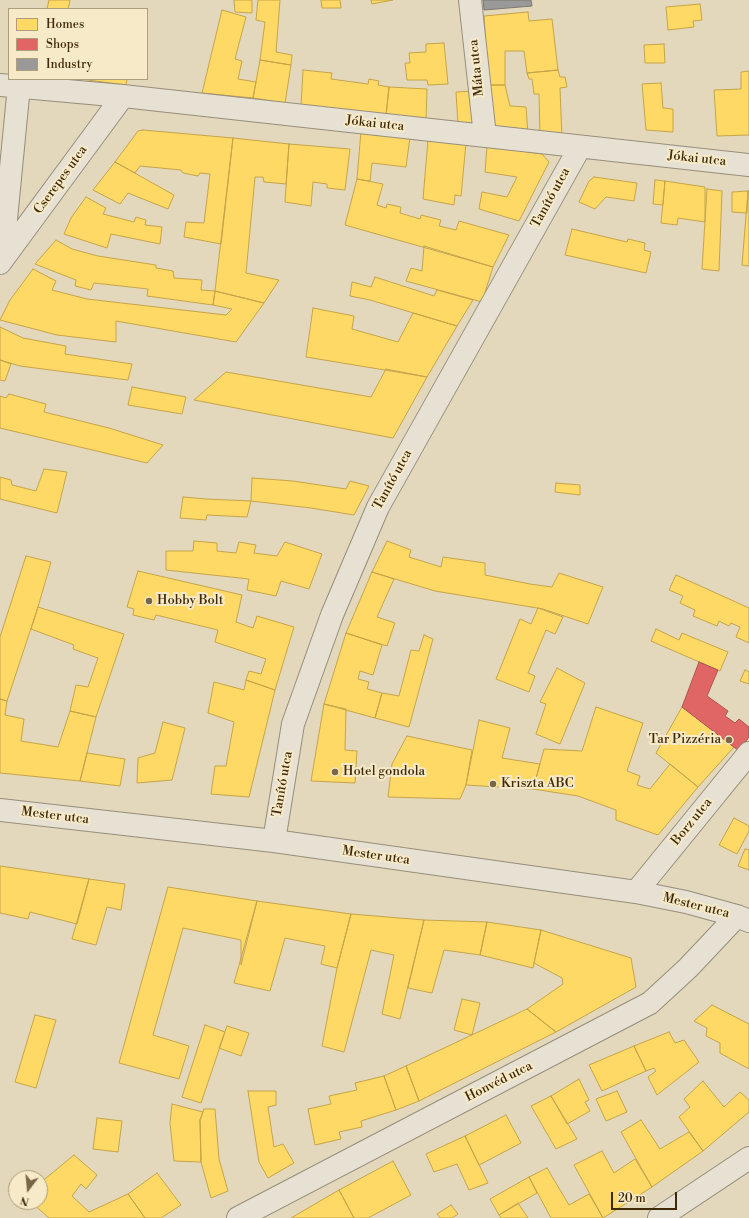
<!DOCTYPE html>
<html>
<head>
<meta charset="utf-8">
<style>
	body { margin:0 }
	#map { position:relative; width:749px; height:1218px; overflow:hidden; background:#e3d8bc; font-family:"Libre Bodoni",serif }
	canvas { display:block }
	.legend { position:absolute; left:8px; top:8px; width:140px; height:72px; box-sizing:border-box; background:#f7eac9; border:1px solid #ad9d7b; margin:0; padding:5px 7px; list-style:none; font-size:12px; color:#3f2906 }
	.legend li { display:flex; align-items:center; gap:8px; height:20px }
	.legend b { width:20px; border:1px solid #ad9d7b }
	.north { position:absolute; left:8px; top:1170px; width:40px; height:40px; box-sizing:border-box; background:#f7eac9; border:1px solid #ad9d7b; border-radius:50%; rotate:196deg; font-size:11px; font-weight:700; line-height:16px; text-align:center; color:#3f2906 }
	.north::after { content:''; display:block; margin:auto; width:14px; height:18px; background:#786646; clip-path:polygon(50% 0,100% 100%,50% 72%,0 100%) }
	.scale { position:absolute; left:611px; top:1192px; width:66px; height:18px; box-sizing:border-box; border:2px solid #3f2906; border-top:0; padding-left:5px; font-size:12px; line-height:14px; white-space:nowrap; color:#3f2906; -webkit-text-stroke:3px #f7eac9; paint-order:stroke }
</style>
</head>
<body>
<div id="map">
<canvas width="749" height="1218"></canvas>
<ul class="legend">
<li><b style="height:11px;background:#ffd966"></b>Homes</li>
<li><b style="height:11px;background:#e06666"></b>Shops</li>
<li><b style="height:11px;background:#999"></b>Industry</li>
</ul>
<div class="north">N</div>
<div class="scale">20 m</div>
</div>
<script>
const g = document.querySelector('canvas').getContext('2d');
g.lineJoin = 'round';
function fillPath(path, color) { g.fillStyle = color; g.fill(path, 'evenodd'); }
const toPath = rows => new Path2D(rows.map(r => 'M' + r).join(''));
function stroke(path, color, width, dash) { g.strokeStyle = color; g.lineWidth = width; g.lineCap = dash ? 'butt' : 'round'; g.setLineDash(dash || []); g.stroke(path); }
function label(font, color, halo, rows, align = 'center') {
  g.font = font + ' "Libre Bodoni",serif'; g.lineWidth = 4; g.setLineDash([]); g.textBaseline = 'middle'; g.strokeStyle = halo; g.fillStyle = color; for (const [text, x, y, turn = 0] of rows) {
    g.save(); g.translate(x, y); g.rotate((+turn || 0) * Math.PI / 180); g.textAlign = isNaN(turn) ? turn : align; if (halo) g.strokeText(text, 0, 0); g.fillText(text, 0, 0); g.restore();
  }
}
const homes = toPath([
	[49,0,70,0,68,9,47,9,49,0],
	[234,0,252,0,252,13,235,12,234,0],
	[258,0,280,0,276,52,292,55,291,65,260,60,265,22,256,20,258,0],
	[321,0,340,0,341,8,322,8,321,0],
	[371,0,393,0,372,4,371,0],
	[700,4,702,20,693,21,694,27,668,30,666,7,700,4],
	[222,10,246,17,235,59,242,61,238,79,256,82,253,98,202,93,222,10],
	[528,12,529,21,552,19,558,70,527,73,524,51,505,51,505,85,488,85,484,16,528,12],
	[444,43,448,84,428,85,427,80,407,80,405,63,410,63,409,53,426,52,426,44,444,43],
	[664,44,665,63,645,63,644,45,664,44],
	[260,60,291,65,285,103,253,98,260,60],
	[303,70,332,73,331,79,368,84,369,79,379,81,378,85,389,87,386,116,301,106,303,70],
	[558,70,560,77,565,77,567,87,560,88,562,138,540,137,539,94,534,94,532,79,529,79,527,73,558,70],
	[749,71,749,135,717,136,714,90,741,89,741,72,749,71],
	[80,79,127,79,126,85,80,79],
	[661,83,663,108,673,109,673,132,646,130,642,84,661,83],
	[488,85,505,85,510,106,526,107,528,134,494,127,488,85],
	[389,87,427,89,426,120,386,116,389,87],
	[475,91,477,124,458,125,456,92,475,91],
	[143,130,233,138,221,244,184,237,186,222,204,223,210,174,200,173,198,176,183,173,181,170,140,166,135,173,115,162,138,131,143,130],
	[361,131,410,137,406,167,372,163,370,181,357,179,361,131],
	[233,138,289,144,286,184,264,182,263,177,255,177,246,273,279,280,264,303,215,291,233,138],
	[428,140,466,143,461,196,455,195,454,205,423,199,428,140],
	[289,144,350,149,345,190,327,188,327,184,313,182,311,206,285,202,289,144],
	[487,146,542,154,549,162,519,221,479,209,482,192,507,197,517,177,485,172,487,146],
	[115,162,174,195,168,209,128,193,120,204,93,190,115,162],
	[594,177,637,183,634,201,606,197,595,209,579,202,589,181,594,177],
	[357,179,383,184,377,205,386,208,387,204,401,207,400,213,420,219,421,215,441,220,439,226,456,230,459,221,509,235,493,267,345,225,357,179],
	[655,180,665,181,663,205,653,204,655,180],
	[665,181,705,187,705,222,678,218,677,225,661,223,665,181],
	[707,189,722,191,719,271,702,269,707,189],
	[748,191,749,191,749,266,742,265,748,191],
	[748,191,747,213,732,212,732,192,748,191],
	[86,197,106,208,103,214,134,222,136,217,146,220,145,225,162,227,160,244,111,234,107,248,64,234,71,218,86,197],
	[572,229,627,242,628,239,645,243,644,250,651,252,646,273,565,255,572,229],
	[56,240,72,249,98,256,156,265,156,268,173,271,174,278,202,280,201,290,215,291,213,305,147,296,148,289,94,283,91,290,75,286,76,280,35,264,56,240],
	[424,246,493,267,482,302,406,281,411,268,422,271,424,246],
	[33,269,56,281,52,290,87,299,226,315,232,309,213,305,215,291,264,303,236,342,116,321,116,342,57,335,0,320,10,300,33,269],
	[375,277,434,296,437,290,473,300,457,326,370,300,350,296,352,282,371,287,375,277],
	[313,308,354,316,352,329,398,342,413,313,457,326,427,377,306,357,313,308],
	[0,327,23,338,66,346,65,354,132,364,128,380,20,366,0,360,0,327],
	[0,360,11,364,5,381,0,380,0,360],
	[386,369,427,377,393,438,194,400,226,372,371,397,386,369],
	[132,387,186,397,182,414,128,405,132,387],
	[9,394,46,404,44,412,109,428,163,445,147,463,0,428,0,396,6,398,9,394],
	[44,469,67,472,57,513,0,499,0,477,11,480,12,485,36,491,44,469],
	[252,478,293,481,346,489,350,481,369,486,354,515,311,508,251,501,252,478],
	[556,483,580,485,580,495,555,492,556,483],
	[183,497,206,499,251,501,247,517,207,515,206,520,180,518,183,497],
	[194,541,217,543,217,551,236,553,239,542,256,545,254,553,277,556,285,542,322,554,309,589,281,581,276,596,247,590,249,579,166,570,166,551,193,551,194,541],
	[387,541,411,550,409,557,441,567,443,557,485,563,485,575,530,584,552,587,559,573,603,587,588,624,543,609,435,591,372,572,387,541],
	[26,556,51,562,38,607,7,701,0,699,0,637,26,556],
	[138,571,242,595,236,622,253,628,257,616,294,627,275,690,246,680,249,671,261,674,266,659,215,642,218,630,156,615,154,620,133,615,134,609,127,607,138,571],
	[372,572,394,579,377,617,395,623,387,646,346,633,372,572],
	[676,575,749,608,749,643,736,637,740,627,731,623,729,626,719,621,717,626,693,616,695,610,680,603,683,596,669,590,676,575],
	[38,607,124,634,96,717,70,711,76,685,88,687,98,658,73,649,74,645,31,629,38,607],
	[538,608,563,617,555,634,546,630,528,673,535,676,529,692,496,679,520,619,531,624,538,608],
	[656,629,679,640,682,633,728,652,720,671,651,641,656,629],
	[346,633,382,645,373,675,360,671,358,679,369,682,367,689,382,693,375,718,324,704,346,633],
	[424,635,433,639,409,727,375,718,382,693,399,696,411,650,419,651,424,635],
	[557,668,585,683,560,744,536,734,546,704,540,702,557,668],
	[745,670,749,672,749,684,740,681,745,670],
	[246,680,275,690,249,797,211,794,215,766,226,766,234,722,208,713,214,682,244,690,246,680],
	[0,699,7,701,5,715,24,719,21,741,58,747,70,711,96,717,80,781,0,773,0,699],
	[324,704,346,709,345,750,357,751,355,783,311,781,324,704],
	[596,707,643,723,627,771,640,776,637,785,650,789,670,764,698,787,658,835,616,820,616,810,578,796,533,789,544,749,582,751,596,707],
	[682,707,734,747,698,787,656,753,682,707],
	[479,720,510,728,502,758,540,764,533,789,466,785,479,720],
	[163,722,185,728,172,780,137,783,138,758,155,753,163,722],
	[407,736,472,750,466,785,460,799,388,797,392,764,407,736],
	[87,753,125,759,120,786,80,781,87,753],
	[734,818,749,826,749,831,737,854,719,845,734,818],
	[745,849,749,850,749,870,738,866,745,849],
	[0,866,89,879,77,924,30,912,28,919,0,913,0,866],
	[89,879,125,884,121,910,107,907,96,945,72,939,89,879],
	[168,887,257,901,241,965,241,940,183,928,153,1035,189,1046,179,1079,119,1063,168,887],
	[257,901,351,914,337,968,321,964,325,946,285,938,270,991,234,983,257,901],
	[351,914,424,920,400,1019,382,1014,394,955,371,950,344,1052,322,1046,337,968,351,914],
	[424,920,487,922,480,955,444,950,432,993,408,988,424,920],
	[487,922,541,930,533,968,480,955,487,922],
	[541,930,631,958,636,987,556,1032,527,1009,563,984,562,978,534,963,541,930],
	[462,999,480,1003,472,1035,454,1030,462,999],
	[712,1005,749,1024,749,1069,720,1053,720,1043,706,1036,707,1028,694,1021,712,1005],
	[527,1009,556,1032,419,1101,406,1066,527,1009],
	[35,1015,56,1020,36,1088,15,1082,35,1015],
	[205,1025,225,1032,201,1103,182,1097,205,1025],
	[227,1026,249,1033,241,1056,219,1048,227,1026],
	[669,1032,675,1043,684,1040,699,1062,657,1095,648,1077,656,1071,654,1068,646,1071,634,1046,669,1032],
	[634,1046,646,1071,602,1091,589,1065,634,1046],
	[406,1066,419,1101,396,1110,384,1076,406,1066],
	[384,1076,396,1110,361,1121,362,1127,339,1132,341,1139,315,1145,308,1109,331,1104,329,1096,357,1090,355,1083,384,1076],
	[579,1079,589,1100,585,1102,590,1111,567,1124,551,1096,579,1079],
	[703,1081,724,1107,740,1092,749,1100,749,1112,703,1151,679,1117,690,1107,684,1099,703,1081],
	[248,1091,276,1091,276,1105,268,1107,274,1147,283,1144,294,1163,268,1178,259,1162,248,1091],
	[617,1091,627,1112,606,1121,596,1099,617,1091],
	[551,1096,577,1139,556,1149,531,1106,551,1096],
	[172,1104,203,1112,200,1120,201,1162,174,1161,170,1123,172,1104],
	[204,1109,215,1109,219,1159,228,1191,211,1198,201,1162,200,1120,204,1109],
	[506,1115,521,1143,479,1165,465,1136,506,1115],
	[97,1118,122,1121,118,1152,93,1149,97,1118],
	[641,1120,660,1149,689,1132,703,1151,652,1187,621,1132,641,1120],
	[465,1136,488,1183,469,1190,457,1164,434,1172,426,1154,465,1136],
	[602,1151,614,1173,635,1159,652,1187,603,1218,574,1165,602,1151],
	[74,1155,97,1175,86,1189,81,1184,72,1196,89,1212,128,1194,145,1218,49,1218,31,1202,40,1202,40,1183,74,1155],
	[393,1161,411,1195,368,1218,354,1218,339,1190,393,1161],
	[547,1168,569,1205,589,1194,603,1218,551,1218,529,1177,547,1168],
	[157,1173,181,1205,161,1218,145,1218,128,1194,157,1173],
	[529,1177,537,1193,499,1215,490,1199,529,1177],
	[339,1190,354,1218,291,1218,339,1190],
	[518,1203,528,1218,501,1218,499,1215,518,1203],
	[451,1205,458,1214,452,1218,440,1218,437,1214,451,1205]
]);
fillPath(homes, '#ffd966');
stroke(homes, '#c5a449', 1);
const shops = toPath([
	[699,662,718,670,707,696,728,711,725,716,735,723,739,719,749,727,749,737,739,751,682,707,699,662]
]);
fillPath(shops, '#e06666');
stroke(shops, '#b05449', 1);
const industry = toPath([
	[483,0,531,0,532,6,484,10,483,0]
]);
fillPath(industry, '#999');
stroke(industry, '#7e776d', 1);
const minor = toPath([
	[470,0,485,136],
	[0,85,123,96,749,165],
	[2,260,19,86],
	[0,263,123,96],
	[0,810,274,841,636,892,686,902,737,916,749,921],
	[274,841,293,724,332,615,378,507,580,147],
	[636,892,749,753],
	[238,1218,650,1003,688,968,737,916],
	[659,1218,749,1158]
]);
stroke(minor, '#978e7a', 24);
stroke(minor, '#e7e1d4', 22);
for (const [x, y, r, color] of [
	[149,601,4,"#786646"],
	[729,740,4,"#786646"],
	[335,772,4,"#786646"],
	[493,784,4,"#786646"]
]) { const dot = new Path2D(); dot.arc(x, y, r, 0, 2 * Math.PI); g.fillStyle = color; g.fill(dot); stroke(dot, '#f7eac9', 1.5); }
label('13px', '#3f2906', '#f7eac9', [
	["Máta utca",477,68,-96],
	["Jókai utca",375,124,6],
	["Jókai utca",697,159,6],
	["Cserepes utca",61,180,-54],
	["Tanító utca",551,198,-61],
	["Tanító utca",393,480,-61],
	["Tanító utca",283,784,-80],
	["Mester utca",55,816,7],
	["Borz utca",692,822,-51],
	["Mester utca",376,856,8],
	["Mester utca",696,906,14],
	["Honvéd utca",499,1082,-27]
]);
label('13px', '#3f2906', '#f7eac9', [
	["Hobby Bolt",157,601],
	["Tar Pizzéria",721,740,"right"],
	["Hotel gondola",343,772],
	["Kriszta ABC",501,784]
], 'left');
</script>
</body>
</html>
